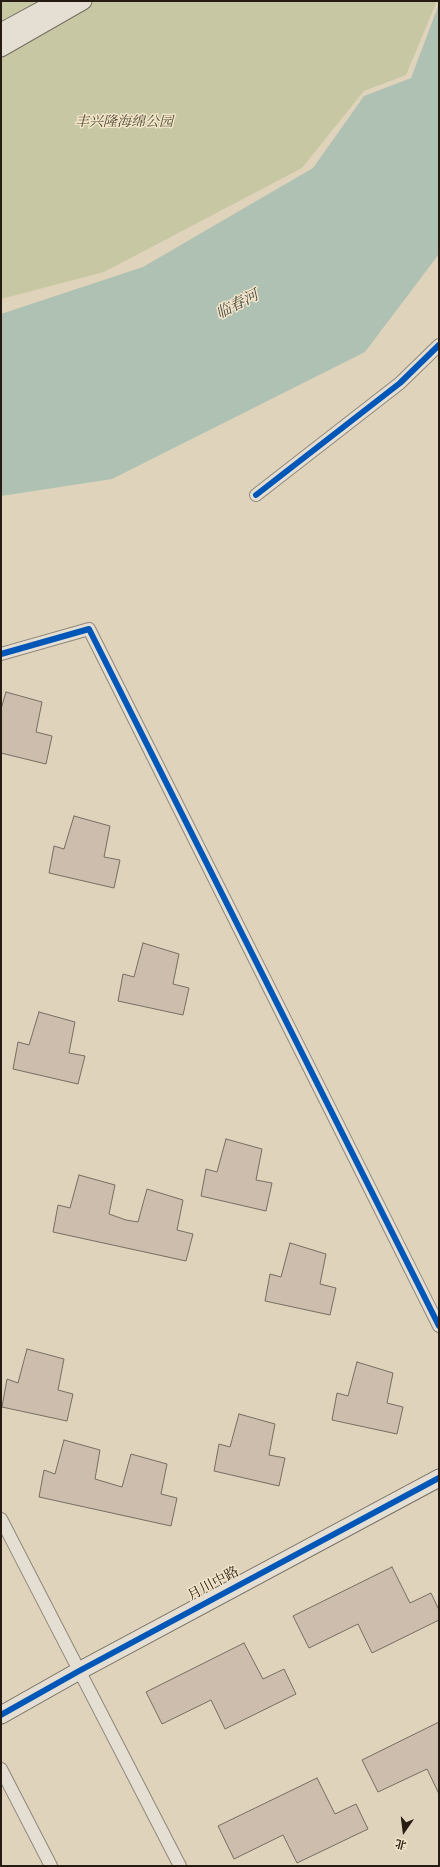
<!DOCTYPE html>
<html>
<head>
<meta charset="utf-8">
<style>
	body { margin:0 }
	#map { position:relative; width:440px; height:1867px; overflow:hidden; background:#dfd3bc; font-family:Vollkorn,"Noto Serif SC",serif }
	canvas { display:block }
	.frame { position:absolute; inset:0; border:2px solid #251b13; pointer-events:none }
	.north { position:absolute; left:384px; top:1811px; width:40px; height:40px; -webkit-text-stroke:3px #f3e5ca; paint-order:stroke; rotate:194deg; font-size:11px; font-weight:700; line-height:16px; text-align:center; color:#251b13 }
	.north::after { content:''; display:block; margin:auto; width:14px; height:18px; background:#251b13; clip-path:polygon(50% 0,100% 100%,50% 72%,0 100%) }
</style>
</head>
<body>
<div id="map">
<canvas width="440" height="1867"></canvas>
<div class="frame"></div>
<div class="north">北</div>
</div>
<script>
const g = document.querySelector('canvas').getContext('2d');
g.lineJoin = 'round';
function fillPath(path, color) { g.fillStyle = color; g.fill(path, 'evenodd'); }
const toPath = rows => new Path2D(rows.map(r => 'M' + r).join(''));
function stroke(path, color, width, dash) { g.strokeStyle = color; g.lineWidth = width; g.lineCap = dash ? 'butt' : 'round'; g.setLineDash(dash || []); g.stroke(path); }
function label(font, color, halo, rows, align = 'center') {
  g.font = font + ' Vollkorn,"Noto Serif SC",serif'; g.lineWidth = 3; g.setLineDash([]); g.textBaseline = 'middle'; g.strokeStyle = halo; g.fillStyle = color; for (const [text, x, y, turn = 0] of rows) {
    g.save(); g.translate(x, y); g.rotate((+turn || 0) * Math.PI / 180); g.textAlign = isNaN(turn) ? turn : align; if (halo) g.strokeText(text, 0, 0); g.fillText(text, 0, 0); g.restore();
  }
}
fillPath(toPath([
	[1,1,437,1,406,75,364,91,302,168,104,272,1,299]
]), '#c7c8a3');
fillPath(toPath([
	[439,4,439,254,365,352,112,479,1,496,1,314,143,267,313,168,364,96,411,78]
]), '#aec1b3');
const building = toPath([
	[6,692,42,702,36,732,52,736,46,764,1,753,1,709,6,692],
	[74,816,110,826,104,857,120,860,114,888,49,873,54,846,64,849,74,816],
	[143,943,179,954,173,984,189,988,183,1015,118,1001,123,974,134,977,143,943],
	[39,1012,75,1022,69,1053,85,1056,78,1084,13,1069,18,1042,29,1045,39,1012],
	[226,1139,262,1149,256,1180,272,1183,266,1211,201,1196,206,1169,217,1172,226,1139],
	[79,1175,115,1185,109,1214,126,1220,138,1222,147,1189,183,1200,177,1230,193,1234,186,1261,53,1232,58,1205,70,1208,79,1175],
	[290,1243,326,1254,320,1284,336,1288,330,1315,265,1301,270,1274,281,1277,290,1243],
	[27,1349,64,1359,58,1390,73,1394,67,1421,2,1407,7,1379,18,1383,27,1349],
	[357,1362,393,1373,387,1403,403,1407,397,1434,332,1420,337,1393,348,1396,357,1362],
	[239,1414,275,1424,269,1455,285,1458,279,1486,214,1471,219,1444,230,1447,239,1414],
	[64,1440,100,1450,95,1479,122,1487,131,1454,167,1464,161,1494,177,1498,171,1526,39,1497,44,1470,55,1474,64,1440],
	[392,1567,410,1603,431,1593,439,1610,439,1620,372,1653,358,1624,309,1648,293,1616,392,1567],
	[244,1643,263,1679,284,1669,296,1694,225,1729,211,1700,162,1724,146,1692,244,1643],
	[439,1722,439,1794,427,1769,378,1792,362,1760,439,1722],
	[317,1778,335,1814,356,1804,368,1829,297,1863,283,1835,234,1859,218,1826,317,1778]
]);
fillPath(building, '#ccbdac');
stroke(building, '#756e62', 1);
const street = toPath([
	[256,495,400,383,439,345],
	[1,654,89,629,439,1326],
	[1,1519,180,1866],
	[1,1769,51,1866]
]);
const secondary = toPath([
	[1,32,58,1],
	[1,48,83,1],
	[1,1715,79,1671,439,1478]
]);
stroke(street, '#8f8779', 14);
stroke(secondary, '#756e62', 19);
stroke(street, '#e5dfd3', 12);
stroke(secondary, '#e5dfd3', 17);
stroke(toPath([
	[256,495,400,383,439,345],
	[1,654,89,629,439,1326],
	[1,1715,79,1671,439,1478]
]), '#0057b8', 6);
label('italic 14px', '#504c38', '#f3e5ca', [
	["丰兴隆海绵公园",124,123]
]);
label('14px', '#251b13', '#f3e5ca', [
	["月川中路",214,1585,-28]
]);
label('italic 15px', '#484a42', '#f3e5ca', [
	["临春河",238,306,-27]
]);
</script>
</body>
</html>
